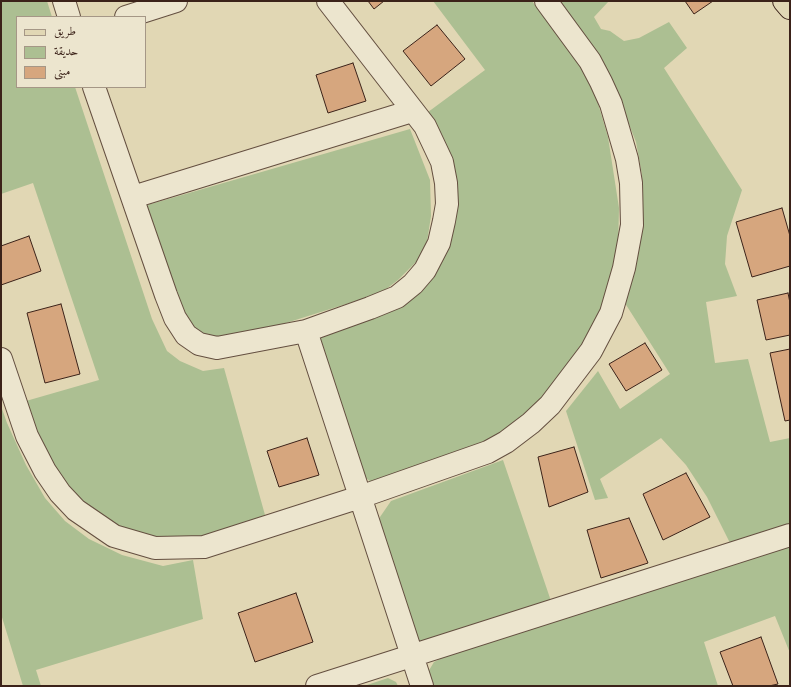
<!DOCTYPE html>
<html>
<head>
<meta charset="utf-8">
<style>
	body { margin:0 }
	#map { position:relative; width:791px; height:687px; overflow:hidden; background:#e1d7b4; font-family:Alegreya,Amiri,serif }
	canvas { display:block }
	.frame { position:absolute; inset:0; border:2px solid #3b2219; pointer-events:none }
	.legend { position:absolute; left:16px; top:16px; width:130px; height:72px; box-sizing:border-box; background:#ece5ce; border:1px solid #a59786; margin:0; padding:5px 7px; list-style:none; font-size:12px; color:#3b2219 }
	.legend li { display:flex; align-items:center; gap:8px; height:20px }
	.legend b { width:20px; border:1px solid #a59786 }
</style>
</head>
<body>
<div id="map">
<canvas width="791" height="687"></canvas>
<div class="frame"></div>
<ul class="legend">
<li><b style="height:5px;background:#e1d7b4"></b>طريق</li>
<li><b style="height:11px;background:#acbf92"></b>حديقة</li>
<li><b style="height:11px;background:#d6a67e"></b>مبنى</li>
</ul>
</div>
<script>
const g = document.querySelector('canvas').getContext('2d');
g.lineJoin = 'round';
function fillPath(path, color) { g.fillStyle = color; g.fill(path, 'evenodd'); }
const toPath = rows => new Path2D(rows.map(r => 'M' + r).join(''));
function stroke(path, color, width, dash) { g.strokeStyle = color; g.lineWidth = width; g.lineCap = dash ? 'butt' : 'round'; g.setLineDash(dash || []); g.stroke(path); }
fillPath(toPath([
	[1,1,47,1,52,17,17,17,17,87,75,87,152,319,167,351,180,361,203,371,224,368,265,515,205,540,171,541,130,533,86,506,53,470,37,442,26,401,99,380,33,183,1,194],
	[433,1,532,1,552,28,587,75,597,100,608,137,619,208,618,251,597,324,563,378,502,436,371,482,361,474,317,342,322,335,394,308,454,227,424,115,485,70],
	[555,1,609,1,594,17,601,29,610,31,624,41,639,38,669,22,687,48,664,68,742,190,727,236,725,264,737,296,706,302,715,363,748,359,770,442,790,438,790,525,730,543,707,497,686,465,661,438,600,479,608,498,595,500,566,411,598,371,620,409,670,374,623,300,640,229,643,203,642,175,636,142,623,109],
	[410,129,430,180,431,216,427,242,418,260,398,280,381,293,229,341,191,333,144,206],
	[1,406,7,423,26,465,45,498,65,521,89,539,122,555,163,566,193,560,203,619,36,670,41,686,23,686,1,614],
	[503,460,552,604,419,647,379,528,380,517,391,501],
	[790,544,790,653,775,616,704,642,718,686,432,686,428,672,434,662,444,657],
	[388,678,396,682,398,686,364,686]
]), '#acbf92');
const building = toPath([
	[368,1,384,1,374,9,368,1],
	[685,1,713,1,694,14,685,1],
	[437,25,465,59,431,86,403,51,437,25],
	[353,63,366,101,328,113,316,75,353,63],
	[782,208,790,236,790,266,752,277,736,222,782,208],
	[29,236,41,271,1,285,1,246,29,236],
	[788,293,790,303,790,335,766,340,757,300,788,293],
	[61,304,80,374,45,383,27,313,61,304],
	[645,343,662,370,626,391,609,364,645,343],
	[790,349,790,420,785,421,770,353,790,349],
	[307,438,319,475,279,487,267,451,307,438],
	[574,447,588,492,549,507,538,457,574,447],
	[686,473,710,517,663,540,643,494,686,473],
	[629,518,648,563,601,578,587,530,629,518],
	[296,593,313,642,255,662,238,613,296,593],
	[761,637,778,684,769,686,733,686,720,652,761,637]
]);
fillPath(building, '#d6a67e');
stroke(building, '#3b2219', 1);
const minor = toPath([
	[64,1,69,17],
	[126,17,176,1],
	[94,87,166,295,175,318,186,335,199,344,217,348,306,331,370,308,397,297,413,284,425,270,439,243,444,221,447,204,446,183,442,162,425,126,328,1],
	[133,197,412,111],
	[306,331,422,686],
	[1,359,27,436,45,471,60,493,76,510,114,536,155,548,204,547,360,497,488,452,506,442,531,423,550,405,591,351,611,313,624,268,632,225,631,183,627,159,611,104,601,82,590,61,546,1],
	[317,686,790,535]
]);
const major = toPath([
	[784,1,790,8]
]);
stroke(minor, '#644f40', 24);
stroke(major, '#3b2219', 24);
stroke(minor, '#ece5ce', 22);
stroke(major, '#e1d7b4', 22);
</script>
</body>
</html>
